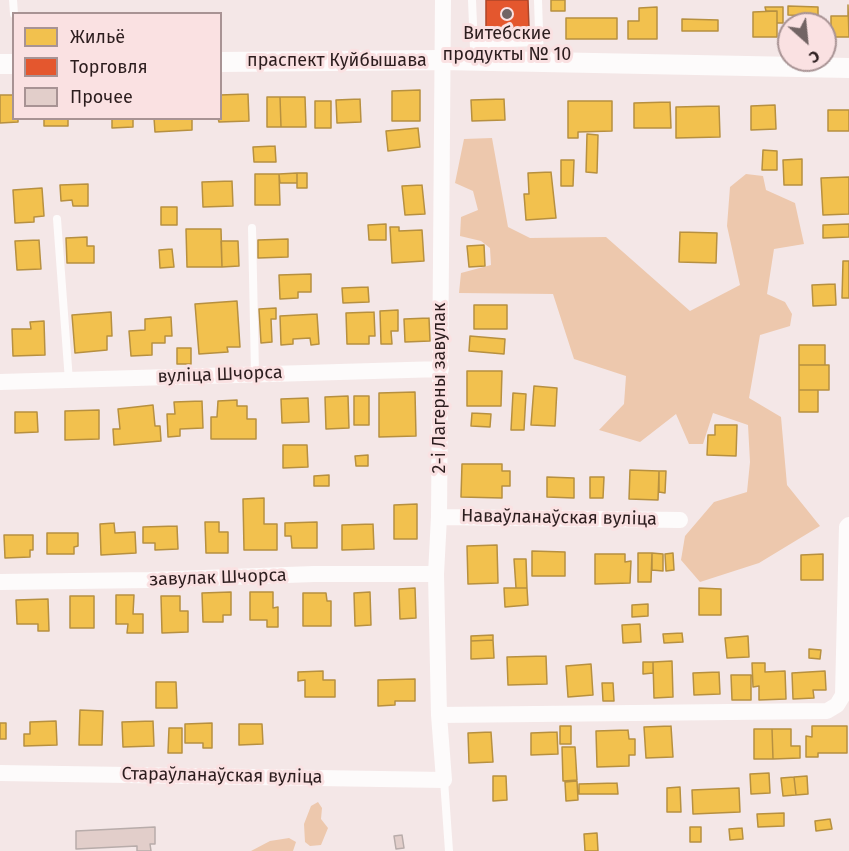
<!DOCTYPE html>
<html>
<head>
<meta charset="utf-8">
<style>
	body { margin:0 }
	#map { position:relative; width:849px; height:851px; overflow:hidden; background:#f4e7e7; font-family:"Fira Sans",sans-serif }
	canvas { display:block }
	.legend { position:absolute; left:12px; top:12px; width:210px; height:108px; box-sizing:border-box; background:#fae1e2; border:2px solid #a89394; margin:0; padding:8px 10px; list-style:none; font-size:18px; color:#2c1d1e }
	.legend li { display:flex; align-items:center; gap:12px; height:30px }
	.legend b { width:30px; border:2px solid #a89394 }
	.north { position:absolute; left:777px; top:12px; width:60px; height:60px; box-sizing:border-box; background:#fae1e2; border:2px solid #a89394; border-radius:50%; rotate:153deg; font-size:16px; font-weight:700; line-height:24px; text-align:center; color:#2c1d1e }
	.north::after { content:''; display:block; margin:auto; width:21px; height:27px; background:#726464; clip-path:polygon(50% 0,100% 100%,50% 72%,0 100%) }
</style>
</head>
<body>
<div id="map">
<canvas width="849" height="851"></canvas>
<ul class="legend">
<li><b style="height:16px;background:#f2c14e"></b>Жильё</li>
<li><b style="height:16px;background:#e4572e"></b>Торговля</li>
<li><b style="height:16px;background:#e2ceca"></b>Прочее</li>
</ul>
<div class="north">С</div>
</div>
<script>
const g = document.querySelector('canvas').getContext('2d');
g.lineJoin = 'round';
function fillPath(path, color) { g.fillStyle = color; g.fill(path, 'evenodd'); }
const toPath = rows => new Path2D(rows.map(r => 'M' + r).join(''));
function stroke(path, color, width, dash) { g.strokeStyle = color; g.lineWidth = width; g.lineCap = dash ? 'butt' : 'round'; g.setLineDash(dash || []); g.stroke(path); }
function label(font, color, halo, rows, align = 'center') {
  g.font = font + ' "Fira Sans",sans-serif'; g.lineWidth = 6; g.setLineDash([]); g.textBaseline = 'middle'; g.strokeStyle = halo; g.fillStyle = color; for (const [text, x, y, turn = 0] of rows) {
    g.save(); g.translate(x, y); g.rotate((+turn || 0) * Math.PI / 180); g.textAlign = isNaN(turn) ? turn : align; if (halo) g.strokeText(text, 0, 0); g.fillText(text, 0, 0); g.restore();
  }
}
fillPath(toPath([
	[492,138,508,227,530,238,606,237,690,311,740,285,727,226,730,187,746,174,763,176,766,190,795,203,804,244,774,249,767,294,785,302,792,314,790,326,760,335,749,398,781,417,787,485,820,526,759,563,700,582,681,560,685,536,714,502,747,492,750,462,748,425,713,413,703,444,689,444,676,414,640,442,599,430,624,404,626,376,574,359,553,294,459,293,461,273,491,265,490,248,481,241,460,236,461,217,478,210,473,191,455,183,464,139],
	[318,802,322,808,321,819,328,828,321,845,310,846,305,842,304,824,311,806],
	[289,838,296,842,293,851,251,851,270,841]
]), '#edc8ad');
const homes = toPath([
	[551,0,565,0,565,11,551,11,551,0],
	[848,5,849,37,831,37,831,16,848,16,848,5],
	[788,6,818,7,818,16,788,15,788,6],
	[657,7,657,39,628,39,628,21,639,21,639,8,657,7],
	[765,7,783,7,783,23,777,23,777,11,766,11,765,7],
	[777,11,777,37,753,37,753,12,777,11],
	[566,18,617,18,617,39,566,39,566,18],
	[682,19,718,20,718,31,682,31,682,19],
	[420,90,420,121,392,121,392,91,420,90],
	[248,94,249,121,219,122,218,118,220,118,220,95,248,94],
	[0,95,14,95,14,118,18,118,18,122,0,123,0,95],
	[267,97,280,97,281,127,267,127,267,97],
	[280,97,305,97,306,127,281,127,280,97],
	[360,99,361,122,337,123,336,100,360,99],
	[504,99,505,120,472,121,471,100,504,99],
	[315,101,331,101,331,128,315,128,315,101],
	[568,101,612,101,612,131,578,132,578,138,568,138,568,101],
	[670,102,671,128,634,128,634,103,670,102],
	[775,105,776,129,751,130,751,106,775,105],
	[719,106,720,137,676,138,676,107,719,106],
	[828,110,849,110,849,131,828,131,828,110],
	[44,118,68,118,68,126,44,126,44,118],
	[112,118,133,118,133,127,112,128,112,118],
	[154,118,192,118,192,130,155,132,154,118],
	[418,128,420,147,388,151,386,131,418,128],
	[587,134,598,135,597,173,586,172,587,134],
	[275,146,276,162,254,162,253,147,275,146],
	[763,150,777,151,777,170,762,170,763,150],
	[802,159,802,185,784,185,783,160,802,159],
	[561,160,574,160,573,186,561,186,561,160],
	[551,172,556,218,526,220,524,194,529,194,528,173,551,172],
	[297,173,297,183,280,183,279,174,297,173],
	[297,173,307,173,307,188,297,188,297,173],
	[255,174,279,174,280,205,255,205,255,174],
	[849,177,849,214,823,215,821,178,849,177],
	[232,181,233,206,203,207,202,182,232,181],
	[88,184,88,206,73,206,72,200,61,201,60,185,88,184],
	[422,185,425,214,405,215,402,186,422,185],
	[42,188,44,216,34,217,34,222,15,223,13,190,42,188],
	[161,207,177,207,177,225,161,225,161,207],
	[386,224,386,240,369,240,368,225,386,224],
	[849,224,849,237,823,238,823,225,849,224],
	[390,227,399,227,399,231,422,230,424,261,392,263,390,227],
	[186,229,221,229,222,267,187,267,186,229],
	[680,232,717,233,716,263,679,262,680,232],
	[87,237,87,246,94,246,94,263,67,263,66,238,87,237],
	[288,239,288,257,258,258,258,240,288,239],
	[39,240,41,269,17,270,15,241,39,240],
	[221,241,238,241,239,266,222,267,221,241],
	[484,245,485,266,469,267,467,246,484,245],
	[172,249,174,267,160,268,159,250,172,249],
	[843,261,849,261,849,298,842,298,843,261],
	[311,274,311,292,298,292,298,298,280,299,279,275,311,274],
	[835,284,836,305,813,306,812,285,835,284],
	[368,287,369,302,343,303,342,288,368,287],
	[237,301,240,347,227,347,228,352,199,354,195,304,237,301],
	[474,305,507,305,507,329,474,329,474,305],
	[276,308,276,319,271,319,272,342,261,343,259,309,276,308],
	[398,310,398,331,391,331,392,344,381,344,380,311,398,310],
	[111,312,112,336,107,336,107,350,75,353,72,315,111,312],
	[374,312,375,336,369,336,369,344,347,344,346,313,374,312],
	[317,314,319,344,311,345,310,338,293,339,293,344,281,345,280,316,317,314],
	[171,317,172,336,165,336,165,343,152,343,152,355,131,356,129,331,145,330,145,319,171,317],
	[429,318,430,341,405,342,404,319,429,318],
	[44,321,45,355,13,356,12,329,31,329,30,322,44,321],
	[470,336,505,339,504,354,469,351,470,336],
	[799,345,825,345,825,365,799,365,799,345],
	[177,348,191,348,191,364,177,364,177,348],
	[799,365,829,365,829,390,799,390,799,365],
	[467,371,502,371,501,406,467,406,467,371],
	[534,386,557,388,555,426,531,425,534,386],
	[799,390,818,390,818,412,799,412,799,390],
	[415,392,416,436,379,437,379,393,415,392],
	[513,393,526,394,524,430,511,430,513,393],
	[348,396,349,428,326,429,325,397,348,396],
	[354,396,369,396,369,425,354,425,354,396],
	[308,398,309,422,282,423,281,399,308,398],
	[237,400,237,406,247,406,247,419,256,419,256,439,211,439,211,417,217,417,218,401,237,400],
	[202,401,203,428,180,429,180,436,168,437,167,414,175,414,174,402,202,401],
	[153,405,155,426,160,426,161,441,114,445,113,429,120,429,118,409,153,405],
	[99,410,99,439,65,440,65,411,99,410],
	[15,412,37,412,38,432,15,433,15,412],
	[472,413,491,414,490,427,471,426,472,413],
	[715,425,737,425,736,456,707,455,708,435,715,435,715,425],
	[283,445,307,445,308,467,283,468,283,445],
	[368,455,368,466,356,466,355,456,368,455],
	[462,464,502,464,502,471,510,471,510,486,502,486,502,498,461,497,462,464],
	[630,470,659,471,658,500,629,499,630,470],
	[659,471,666,471,665,493,659,492,659,471],
	[329,475,329,486,314,486,314,476,329,475],
	[547,477,574,478,574,498,547,497,547,477],
	[590,477,604,477,603,498,590,498,590,477],
	[264,498,264,524,277,524,277,550,244,550,243,499,264,498],
	[417,504,417,539,394,539,394,505,417,504],
	[205,522,219,522,219,532,228,532,228,553,206,553,205,522],
	[317,522,317,548,292,548,291,536,285,536,285,523,317,522],
	[114,523,115,533,135,532,136,553,101,555,100,524,114,523],
	[373,524,374,549,342,550,342,525,373,524],
	[177,526,178,549,155,550,155,543,143,543,143,527,177,526],
	[47,533,78,533,78,546,74,547,74,554,47,554,47,533],
	[4,535,33,535,33,550,30,550,30,557,5,558,4,535],
	[497,545,498,583,468,584,467,546,497,545],
	[532,551,565,552,565,576,532,576,532,551],
	[638,553,652,553,651,582,638,582,638,553],
	[652,553,663,554,663,571,652,570,652,553],
	[673,553,674,570,666,571,665,554,673,553],
	[595,554,625,554,625,562,631,561,630,583,595,584,595,554],
	[823,554,823,580,801,580,801,555,823,554],
	[514,559,526,559,527,588,516,588,514,559],
	[415,588,416,618,400,619,399,589,415,588],
	[504,588,527,588,528,605,505,607,504,588],
	[699,588,721,589,721,615,699,615,699,588],
	[231,592,231,615,223,615,223,622,203,622,202,593,231,592],
	[250,592,273,592,273,608,278,607,278,627,267,627,267,620,250,620,250,592],
	[370,592,371,625,355,626,354,593,370,592],
	[303,593,326,593,327,601,331,601,331,626,303,626,303,593],
	[116,595,134,595,133,614,143,614,143,633,127,633,128,624,116,624,116,595],
	[70,596,94,596,94,628,70,628,70,596],
	[161,596,180,596,180,611,188,611,188,632,162,633,161,596],
	[48,599,49,631,38,631,38,624,17,624,16,600,48,599],
	[648,604,648,616,632,617,632,605,648,604],
	[640,624,641,642,623,643,622,625,640,624],
	[682,633,683,642,664,643,663,634,682,633],
	[493,635,493,640,471,641,471,636,493,635],
	[748,636,749,657,727,658,725,638,748,636],
	[493,640,494,658,471,659,471,641,493,640],
	[809,649,821,650,820,659,809,658,809,649],
	[546,656,547,684,508,685,507,657,546,656],
	[672,661,673,697,654,698,653,662,672,661],
	[643,662,653,662,653,673,643,674,643,662],
	[752,663,765,663,765,672,785,671,786,699,759,700,759,686,753,687,752,663],
	[591,664,593,695,568,697,566,666,591,664],
	[323,671,323,680,335,680,335,697,305,697,305,680,298,681,298,672,323,671],
	[825,671,826,690,813,690,814,698,793,699,792,673,825,671],
	[719,672,720,694,694,695,693,673,719,672],
	[731,675,751,675,751,700,732,700,731,675],
	[415,679,415,701,395,701,395,705,378,706,378,680,415,679],
	[156,682,176,682,177,708,156,708,156,682],
	[602,683,613,683,614,701,603,701,602,683],
	[80,710,103,711,102,745,79,745,80,710],
	[56,721,57,745,24,746,24,734,30,734,30,722,56,721],
	[153,721,154,746,123,747,122,722,153,721],
	[0,723,6,723,6,739,0,739,0,723],
	[212,723,212,748,203,748,203,743,185,743,185,724,212,723],
	[239,724,262,724,263,744,239,745,239,724],
	[560,726,571,726,571,744,560,744,560,726],
	[671,726,673,757,646,758,644,727,671,726],
	[812,726,847,726,847,753,818,753,818,757,806,757,806,736,812,737,812,726],
	[169,728,182,728,182,753,168,753,169,728],
	[754,729,772,729,773,759,754,759,754,729],
	[772,729,791,729,791,746,800,746,800,758,773,759,772,729],
	[628,730,629,739,635,739,635,755,629,755,629,766,597,767,596,731,628,730],
	[491,732,493,762,469,763,468,733,491,732],
	[557,732,558,754,531,755,531,733,557,732],
	[562,747,575,747,577,780,563,781,562,747],
	[769,773,770,793,751,794,750,774,769,773],
	[493,776,506,776,507,800,493,801,493,776],
	[807,776,808,794,796,795,794,777,807,776],
	[794,777,796,795,783,796,781,778,794,777],
	[577,781,578,800,566,801,565,782,577,781],
	[617,783,618,794,579,794,579,784,617,783],
	[680,787,681,812,667,812,667,788,680,787],
	[739,788,740,812,693,814,692,790,739,788],
	[784,813,784,826,758,827,757,814,784,813],
	[830,819,832,829,816,831,815,821,830,819],
	[690,827,701,827,701,842,690,842,690,827],
	[742,828,743,839,730,840,729,829,742,828],
	[597,833,598,851,585,851,584,834,597,833]
]);
fillPath(homes, '#f2c14e');
stroke(homes, '#b79040', 1.5);
const shops = toPath([
	[486,0,528,0,529,28,486,29,486,0]
]);
fillPath(shops, '#e4572e');
stroke(shops, '#ad4629', 1.5);
const building = toPath([
	[155,827,155,844,150,844,151,851,137,851,137,846,76,849,76,831,155,827],
	[402,835,404,848,396,849,394,836,402,835]
]);
fillPath(building, '#e2ceca');
stroke(building, '#b8acaa', 1.5);
stroke(toPath([
	[13,0,14,14],
	[472,0,474,48],
	[538,0,540,62],
	[474,44,539,42],
	[57,219,69,381],
	[252,228,255,373],
	[444,780,449,851]
]), '#fdfbfb', 8);
stroke(toPath([
	[0,382,441,369],
	[439,517,680,520],
	[0,582,149,580,314,574,436,574],
	[439,715,827,711,837,705,843,695,847,527,849,525],
	[0,773,444,780,439,715,436,574,439,517,443,0]
]), '#fdfbfb', 16);
stroke(toPath([
	[220,62,441,60,849,68],
	[0,64,14,64]
]), '#fdfbfb', 20);
for (const [x, y, r, color] of [
	[507,14,6,"#726464"]
]) { const dot = new Path2D(); dot.arc(x, y, r, 0, 2 * Math.PI); g.fillStyle = color; g.fill(dot); stroke(dot, '#fae1e2', 2); }
label('18px', '#2c1d1e', '#fae1e2', [
	["Витебские",507,34],
	["продукты № 10",507,55]
]);
label('18px', '#2c1d1e', '#fae1e2', [
	["праспект Куйбышава",337,61],
	["вуліца Шчорса",220,375,-2],
	["2-і Лагерны завулак",440,388,-90],
	["Наваўланаўская вуліца",559,518,1],
	["завулак Шчорса",218,578,-2],
	["Стараўланаўская вуліца",222,776,1]
]);
</script>
</body>
</html>
